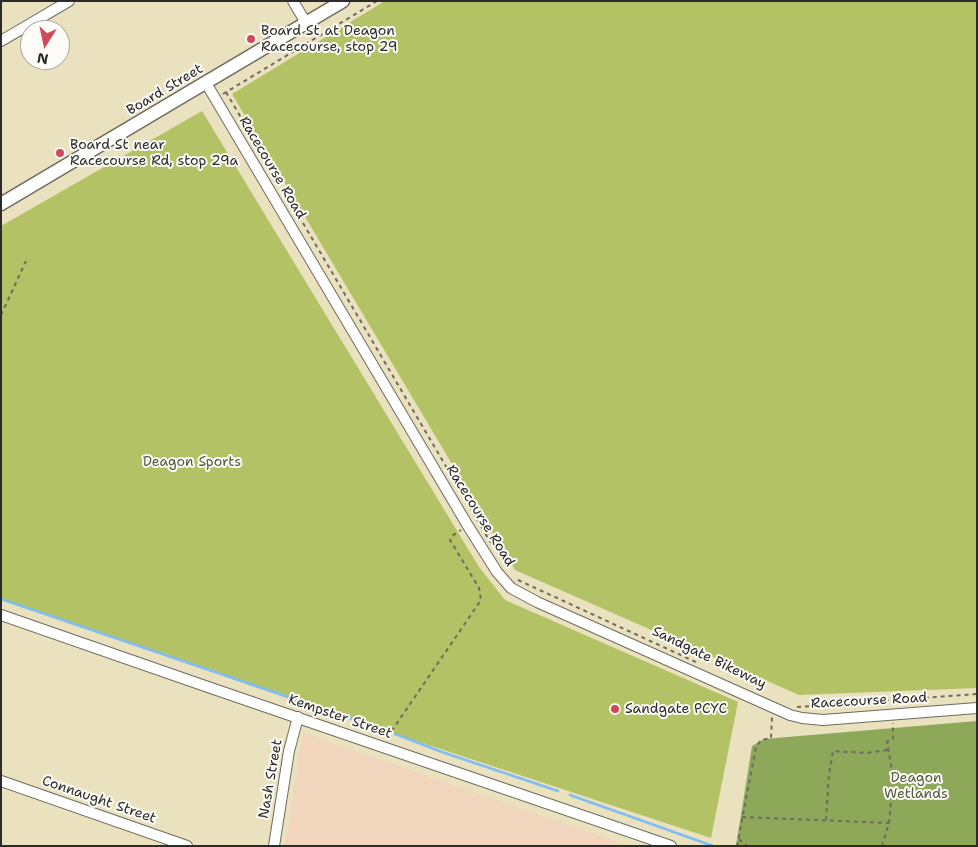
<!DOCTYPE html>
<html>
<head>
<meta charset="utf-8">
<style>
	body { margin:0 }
	#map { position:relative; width:978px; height:847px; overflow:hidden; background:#eae1bf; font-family:"Shantell Sans",sans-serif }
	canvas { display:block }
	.frame { position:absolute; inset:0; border:2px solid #2b2b2b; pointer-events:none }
	.north { position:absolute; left:20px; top:20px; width:50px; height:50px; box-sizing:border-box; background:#fdfcf7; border:1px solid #a9a8a5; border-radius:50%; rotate:190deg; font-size:14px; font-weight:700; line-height:20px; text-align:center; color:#2b2b2b }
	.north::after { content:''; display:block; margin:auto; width:18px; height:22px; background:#d1495b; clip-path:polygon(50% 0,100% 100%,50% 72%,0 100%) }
</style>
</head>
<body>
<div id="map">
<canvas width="978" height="847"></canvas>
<div class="frame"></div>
<div class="north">N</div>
</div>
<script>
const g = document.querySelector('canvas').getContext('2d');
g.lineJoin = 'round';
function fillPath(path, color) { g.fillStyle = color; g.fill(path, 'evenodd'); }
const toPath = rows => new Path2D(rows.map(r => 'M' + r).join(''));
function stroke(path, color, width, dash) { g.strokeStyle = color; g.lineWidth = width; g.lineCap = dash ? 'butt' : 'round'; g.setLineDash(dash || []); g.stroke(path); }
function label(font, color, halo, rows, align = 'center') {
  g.font = font + ' "Shantell Sans",sans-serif'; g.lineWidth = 4; g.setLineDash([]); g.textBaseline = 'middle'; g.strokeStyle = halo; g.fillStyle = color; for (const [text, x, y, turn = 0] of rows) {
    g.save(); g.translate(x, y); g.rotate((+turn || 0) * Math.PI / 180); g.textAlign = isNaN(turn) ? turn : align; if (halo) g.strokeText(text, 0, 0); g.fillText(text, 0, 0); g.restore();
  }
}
fillPath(toPath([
	[303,733,629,846,285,846]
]), '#f1d5bd');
fillPath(toPath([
	[385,1,977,1,977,688,799,695,515,570,232,94],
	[202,111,479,567,505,600,738,702,711,838,307,705,1,599,1,226]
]), '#b3c264');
fillPath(toPath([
	[977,721,977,846,736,846,752,746,764,739]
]), '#8ea85a');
stroke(toPath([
	[1,599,388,731],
	[395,734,442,752,558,791],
	[570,795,713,846]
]), '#80bdf3', 2.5);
const minor = toPath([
	[293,1,306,23],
	[1,41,69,1],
	[206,83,468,526,497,572,511,588,537,602,790,715,802,718,823,720,977,708],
	[1,615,208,687,671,846],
	[1,781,187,846],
	[274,846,289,751,298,717]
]);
const major = toPath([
	[1,204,343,1]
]);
stroke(minor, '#6e6b5f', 12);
stroke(major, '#6e6b5f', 15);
stroke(toPath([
	[226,92,491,543],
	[223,94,377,1],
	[1,315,26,261],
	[518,580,698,663],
	[797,707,977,694],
	[390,739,393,729,481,600,479,588,450,540,452,536,461,530],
	[742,817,889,823],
	[826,820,829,774,833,751,866,753,888,750],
	[739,839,747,846],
	[737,846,756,747,761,740,771,738,772,717],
	[882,846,889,823,893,777,887,742,893,739,893,723]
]), '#6e6b5f', 2, [4, 4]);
stroke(minor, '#fff', 10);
stroke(major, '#fff', 12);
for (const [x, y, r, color] of [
	[251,39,5,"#d1495b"],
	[60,153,5,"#d1495b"],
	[615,709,5,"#d1495b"]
]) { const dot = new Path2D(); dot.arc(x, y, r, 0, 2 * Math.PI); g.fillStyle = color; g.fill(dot); stroke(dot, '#fdfcf7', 2); }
label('14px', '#2b2b2b', '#fdfcf7', [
	["Board St at Deagon",261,31],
	["Racecourse, stop 29",261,47],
	["Board St near",70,145],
	["Racecourse Rd, stop 29a",70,161],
	["Sandgate PCYC",625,709]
], 'left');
label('14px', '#2b2b2b', '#fdfcf7', [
	["Board Street",165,90,-31],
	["Racecourse Road",272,168,59],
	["Racecourse Road",480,516,58],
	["Sandgate Bikeway",709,658,26],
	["Racecourse Road",869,701,-3],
	["Kempster Street",340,717,19],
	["Nash Street",271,779,-80],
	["Connaught Street",99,800,19]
]);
label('14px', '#54583c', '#fdfcf7', [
	["Deagon Sports",192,462],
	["Deagon",916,778],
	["Wetlands",916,794]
]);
</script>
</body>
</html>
